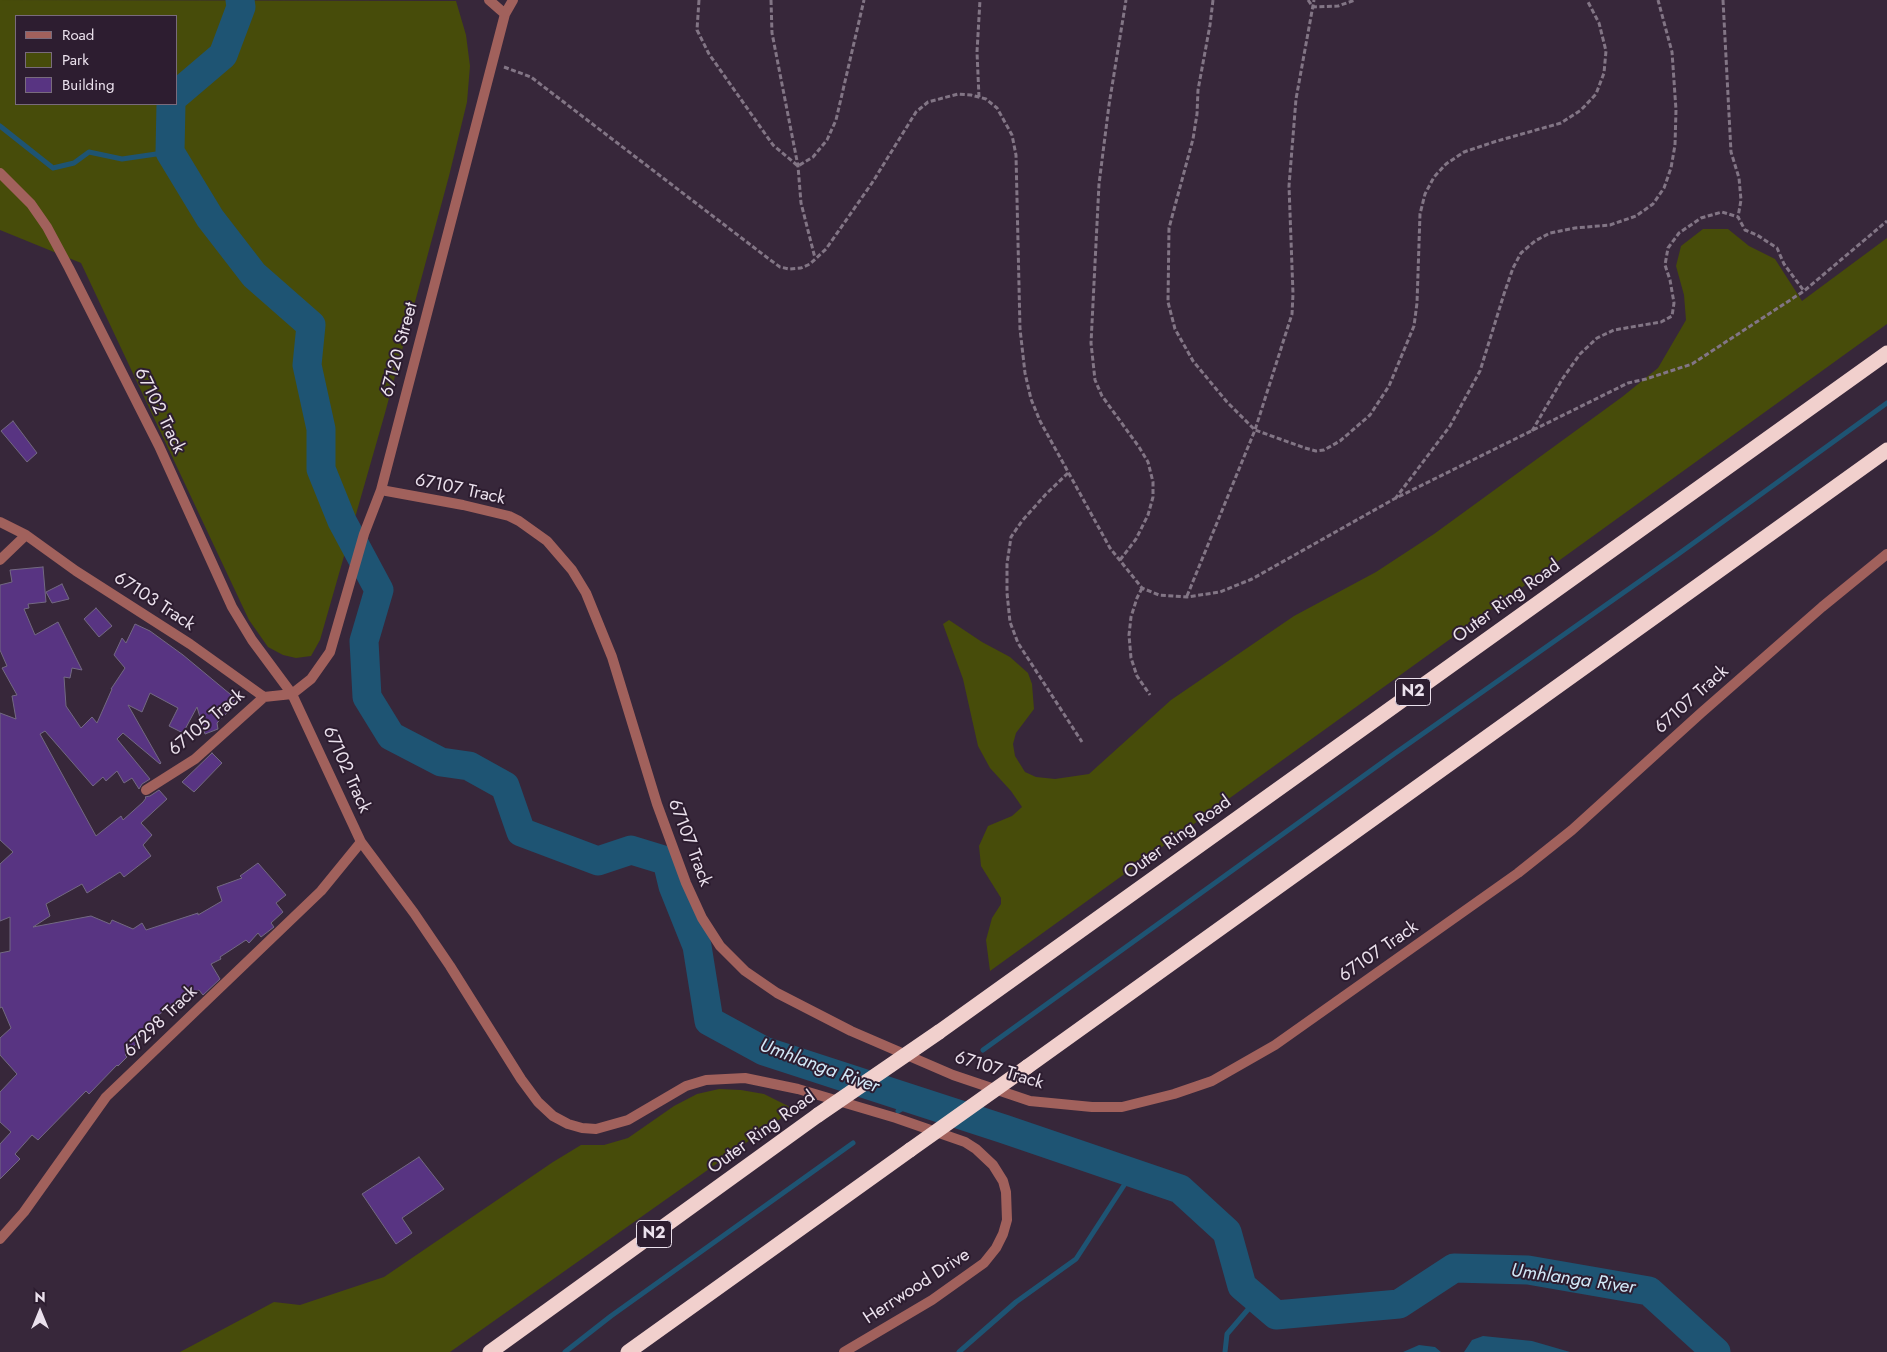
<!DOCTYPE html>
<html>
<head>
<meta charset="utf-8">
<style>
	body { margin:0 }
	#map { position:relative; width:1887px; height:1352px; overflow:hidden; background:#37273a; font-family:Jost,sans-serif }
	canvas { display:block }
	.legend { position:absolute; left:15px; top:15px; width:162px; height:90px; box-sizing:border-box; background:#2d1d30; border:1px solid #796b7c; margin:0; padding:6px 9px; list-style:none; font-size:15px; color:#ebe1ed }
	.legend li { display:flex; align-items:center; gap:10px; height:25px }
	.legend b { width:25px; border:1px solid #796b7c }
	.north { position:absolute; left:15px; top:1287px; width:50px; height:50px; -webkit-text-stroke:4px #2d1d30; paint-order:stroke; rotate:0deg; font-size:14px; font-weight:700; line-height:20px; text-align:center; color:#ebe1ed }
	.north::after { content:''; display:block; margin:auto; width:18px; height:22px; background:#ebe1ed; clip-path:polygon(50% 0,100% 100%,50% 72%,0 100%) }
</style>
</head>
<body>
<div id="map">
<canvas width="1887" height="1352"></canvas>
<ul class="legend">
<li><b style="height:6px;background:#a1615c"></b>Road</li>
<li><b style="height:14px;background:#474c0a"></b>Park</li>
<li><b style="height:14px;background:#583482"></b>Building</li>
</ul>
<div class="north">N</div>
</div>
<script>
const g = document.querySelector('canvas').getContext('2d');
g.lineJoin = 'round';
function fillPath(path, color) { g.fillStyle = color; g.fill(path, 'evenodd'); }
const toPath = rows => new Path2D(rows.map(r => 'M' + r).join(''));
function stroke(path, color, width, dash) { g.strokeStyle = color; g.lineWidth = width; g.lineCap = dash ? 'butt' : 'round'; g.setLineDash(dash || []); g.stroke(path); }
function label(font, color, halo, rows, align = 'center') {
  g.font = font + ' Jost,sans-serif'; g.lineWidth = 4; g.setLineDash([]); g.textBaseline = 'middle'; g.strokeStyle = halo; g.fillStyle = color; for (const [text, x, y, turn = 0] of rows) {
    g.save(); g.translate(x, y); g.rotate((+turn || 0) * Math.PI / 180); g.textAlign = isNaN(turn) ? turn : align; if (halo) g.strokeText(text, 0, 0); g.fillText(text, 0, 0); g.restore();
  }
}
fillPath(toPath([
	[0,0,456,1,466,35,470,66,467,102,449,176,385,413,320,640,311,656,296,658,283,655,268,647,249,620,81,263,0,230],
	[16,16,176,16,176,104,16,104],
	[1703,229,1728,229,1749,246,1775,259,1802,301,1887,238,1887,324,990,971,986,940,992,918,1001,904,1001,898,981,866,979,846,988,826,1012,816,1022,807,1011,791,990,768,978,746,963,679,943,624,949,620,982,642,1010,657,1028,673,1032,684,1034,709,1016,733,1013,744,1015,756,1025,772,1036,777,1055,779,1089,774,1171,700,1294,616,1376,572,1434,534,1622,397,1658,368,1686,320,1684,295,1676,266,1681,246],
	[719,1089,741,1090,764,1094,794,1109,450,1352,180,1352,274,1302,300,1305,384,1277,553,1162,581,1145,604,1145,628,1138,674,1106,697,1094]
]), '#474c0a');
fillPath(toPath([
	[1483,1336,1532,1341,1570,1352,1464,1352,1472,1340],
	[1419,1345,1435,1347,1441,1352,1403,1352]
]), '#1e5473');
stroke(toPath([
	[0,126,53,168,74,163,89,152,122,159,170,152],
	[983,1050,1394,754,1677,555,1887,403],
	[898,1111,916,1100],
	[565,1352,611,1316,853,1143],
	[959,1352,1016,1302,1076,1259,1132,1173],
	[1225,1352,1227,1334,1257,1299]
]), '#1e5473', 5);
stroke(toPath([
	[176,95,223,55,241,7,240,0],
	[171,104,170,152,210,218,254,275,311,325,307,365,321,429,321,469,342,521,379,590,364,641,367,697,391,736,441,762,469,766,505,786,521,832,598,861,631,850,667,861,673,886,697,946,709,1021,764,1051,1004,1129,1180,1189,1227,1232,1242,1286,1276,1315,1399,1304,1454,1268,1528,1270,1649,1291,1716,1352]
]), '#1e5473', 29);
const building = toPath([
	[13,421,37,453,27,462,1,431,13,421],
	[43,567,46,602,28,604,29,608,24,609,35,635,58,622,82,670,72,668,70,678,64,677,66,706,81,728,92,717,97,723,112,689,111,689,125,668,114,655,122,638,126,643,135,624,150,631,183,655,236,699,229,707,231,709,217,723,218,729,205,734,197,707,183,733,169,726,178,708,150,693,142,712,128,705,161,763,160,764,123,733,117,739,150,779,142,784,139,789,132,778,124,783,117,771,106,781,103,777,93,786,45,731,40,734,96,836,121,816,123,820,143,802,146,798,145,797,150,796,159,790,167,799,141,823,152,835,143,845,151,856,124,877,120,872,87,893,82,884,46,904,50,916,33,927,91,916,110,924,112,920,133,929,142,923,146,930,198,913,198,915,222,901,217,887,242,878,240,876,258,863,286,895,276,903,283,912,271,923,274,927,261,937,258,933,249,943,246,940,220,957,221,959,211,964,220,979,203,995,199,990,195,992,194,991,155,1017,159,1022,145,1036,143,1034,138,1042,125,1055,127,1057,118,1066,117,1065,89,1094,86,1091,38,1140,32,1135,15,1154,20,1159,0,1179,0,1144,11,1132,0,1122,0,1092,17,1074,0,1055,0,1038,11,1028,2,1007,0,1008,0,953,10,951,10,917,0,921,0,864,13,852,0,840,0,713,16,719,12,696,17,695,2,668,7,666,0,650,0,585,12,582,10,570,43,567],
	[62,584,69,599,52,603,46,592,62,584],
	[96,608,112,626,99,637,84,619,96,608],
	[212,753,222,763,194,792,182,782,212,753],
	[419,1157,444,1189,402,1218,412,1233,396,1244,362,1194,419,1157]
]);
fillPath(building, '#583482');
stroke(building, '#736982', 1);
stroke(toPath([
	[699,0,697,30,709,54,773,145,798,166,813,157,827,140,836,120,864,0],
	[771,0,772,33,798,166,801,203,815,258],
	[1213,0,1210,25,1198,90,1197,114,1193,139,1169,228,1168,302,1175,329,1193,361,1227,402,1255,430,1292,314,1293,294,1289,186,1296,99,1314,0],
	[1308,0,1313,7,1338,6,1355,0],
	[1723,0,1731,152,1739,178,1741,200,1738,217],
	[504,67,531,77,769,259,780,267,789,269,801,268,810,264,826,249,872,183,916,112,928,102,958,94,971,95,986,99,997,108,1012,135,1016,155,1020,329,1025,373,1031,399,1040,421,1110,548,1142,588,1159,595,1187,597,1220,592,1252,579,1394,499,1628,383,1646,379,1692,364,1804,291,1887,221],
	[979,97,977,52,980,0],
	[1532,431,1563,378,1580,354,1597,338,1614,330,1661,322,1672,316,1674,303,1670,280,1665,265,1668,248,1679,233,1701,218,1722,212,1738,217,1745,230,1757,235,1777,248,1784,264,1804,291],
	[1068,473,1046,494,1022,521,1011,537,1007,564,1007,593,1010,622,1018,643,1082,742],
	[1395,499,1450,426,1480,371,1504,294,1513,268,1521,253,1535,241,1550,233,1575,228,1610,225,1636,216,1653,204,1664,188,1671,168,1675,145,1676,110,1672,52,1658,0],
	[1120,560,1136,539,1148,515,1153,497,1153,482,1148,462,1139,447,1102,396,1095,380,1091,343,1099,184,1109,105,1126,0],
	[1142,588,1137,598,1131,617,1129,635,1131,658,1137,676,1150,695],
	[1187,596,1255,430,1305,448,1316,451,1324,450,1340,441,1370,415,1389,386,1414,326,1417,303,1420,214,1425,194,1434,177,1446,164,1464,152,1497,141,1561,123,1581,110,1596,94,1604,73,1606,51,1599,23,1587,0]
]), '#827585', 3, [5, 2.5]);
stroke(toPath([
	[489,0,505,14],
	[0,173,31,204,47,227,69,268,159,446,232,607,252,640,292,694,361,842,414,913,450,966,521,1079,538,1102,553,1116,568,1124,582,1128,596,1129,628,1120,686,1086,706,1080,745,1078,798,1089,896,1118,965,1142,976,1149,993,1165,1003,1181,1006,1192,1007,1220,1003,1234,996,1248,984,1263,932,1300,844,1352],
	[381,490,463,505,509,516,519,521,547,541,572,570,586,593,612,657,657,804,686,883,702,918,720,946,745,971,777,993,851,1031,953,1075,1030,1101,1092,1107,1122,1107,1174,1094,1212,1081,1275,1045,1518,873,1572,830,1701,713,1822,607,1887,554],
	[0,522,26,535,76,571,190,644,264,697,292,694,311,679,330,652,364,534,381,490,505,14,513,0],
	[0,560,26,535],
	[146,790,195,759,264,697],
	[0,1239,24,1212,106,1097,321,891,361,842]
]), '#a1615c', 10);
stroke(toPath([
	[939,1032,1887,353],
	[1027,1067,1887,450],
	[490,1352,818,1115],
	[628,1352,910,1150]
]), '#f1d0cd', 15);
stroke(toPath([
	[818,1115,939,1032],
	[910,1150,1027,1067]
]), '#f1d0cd', 15);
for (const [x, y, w] of [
	[1413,692,35],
	[654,1234,35]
]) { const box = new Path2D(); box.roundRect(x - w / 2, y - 13.5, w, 27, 4); g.fillStyle = '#2d1d30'; g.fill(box); stroke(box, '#ebe1ed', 1); }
label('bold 16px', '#ebe1ed', null, [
	["N2",1413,692],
	["N2",654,1234]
]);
label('18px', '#ebe1ed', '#2d1d30', [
	["67120 Street",400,350,-75],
	["67102 Track",159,411,64],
	["67107 Track",460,490,12],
	["67103 Track",154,602,33],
	["Outer Ring Road",1507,602,-36],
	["67107 Track",1692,700,-42],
	["67105 Track",207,723,-40],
	["67102 Track",346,770,66],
	["Outer Ring Road",1178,838,-36],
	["67107 Track",689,843,69],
	["67107 Track",1379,952,-35],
	["67298 Track",161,1022,-44],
	["67107 Track",999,1071,17],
	["Outer Ring Road",762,1133,-36],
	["Herrwood Drive",917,1287,-33]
]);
label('italic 19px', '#d2e8f7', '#2d1d30', [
	["Umhlanga River",819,1067,20],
	["Umhlanga River",1573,1280,8]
]);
</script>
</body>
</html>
